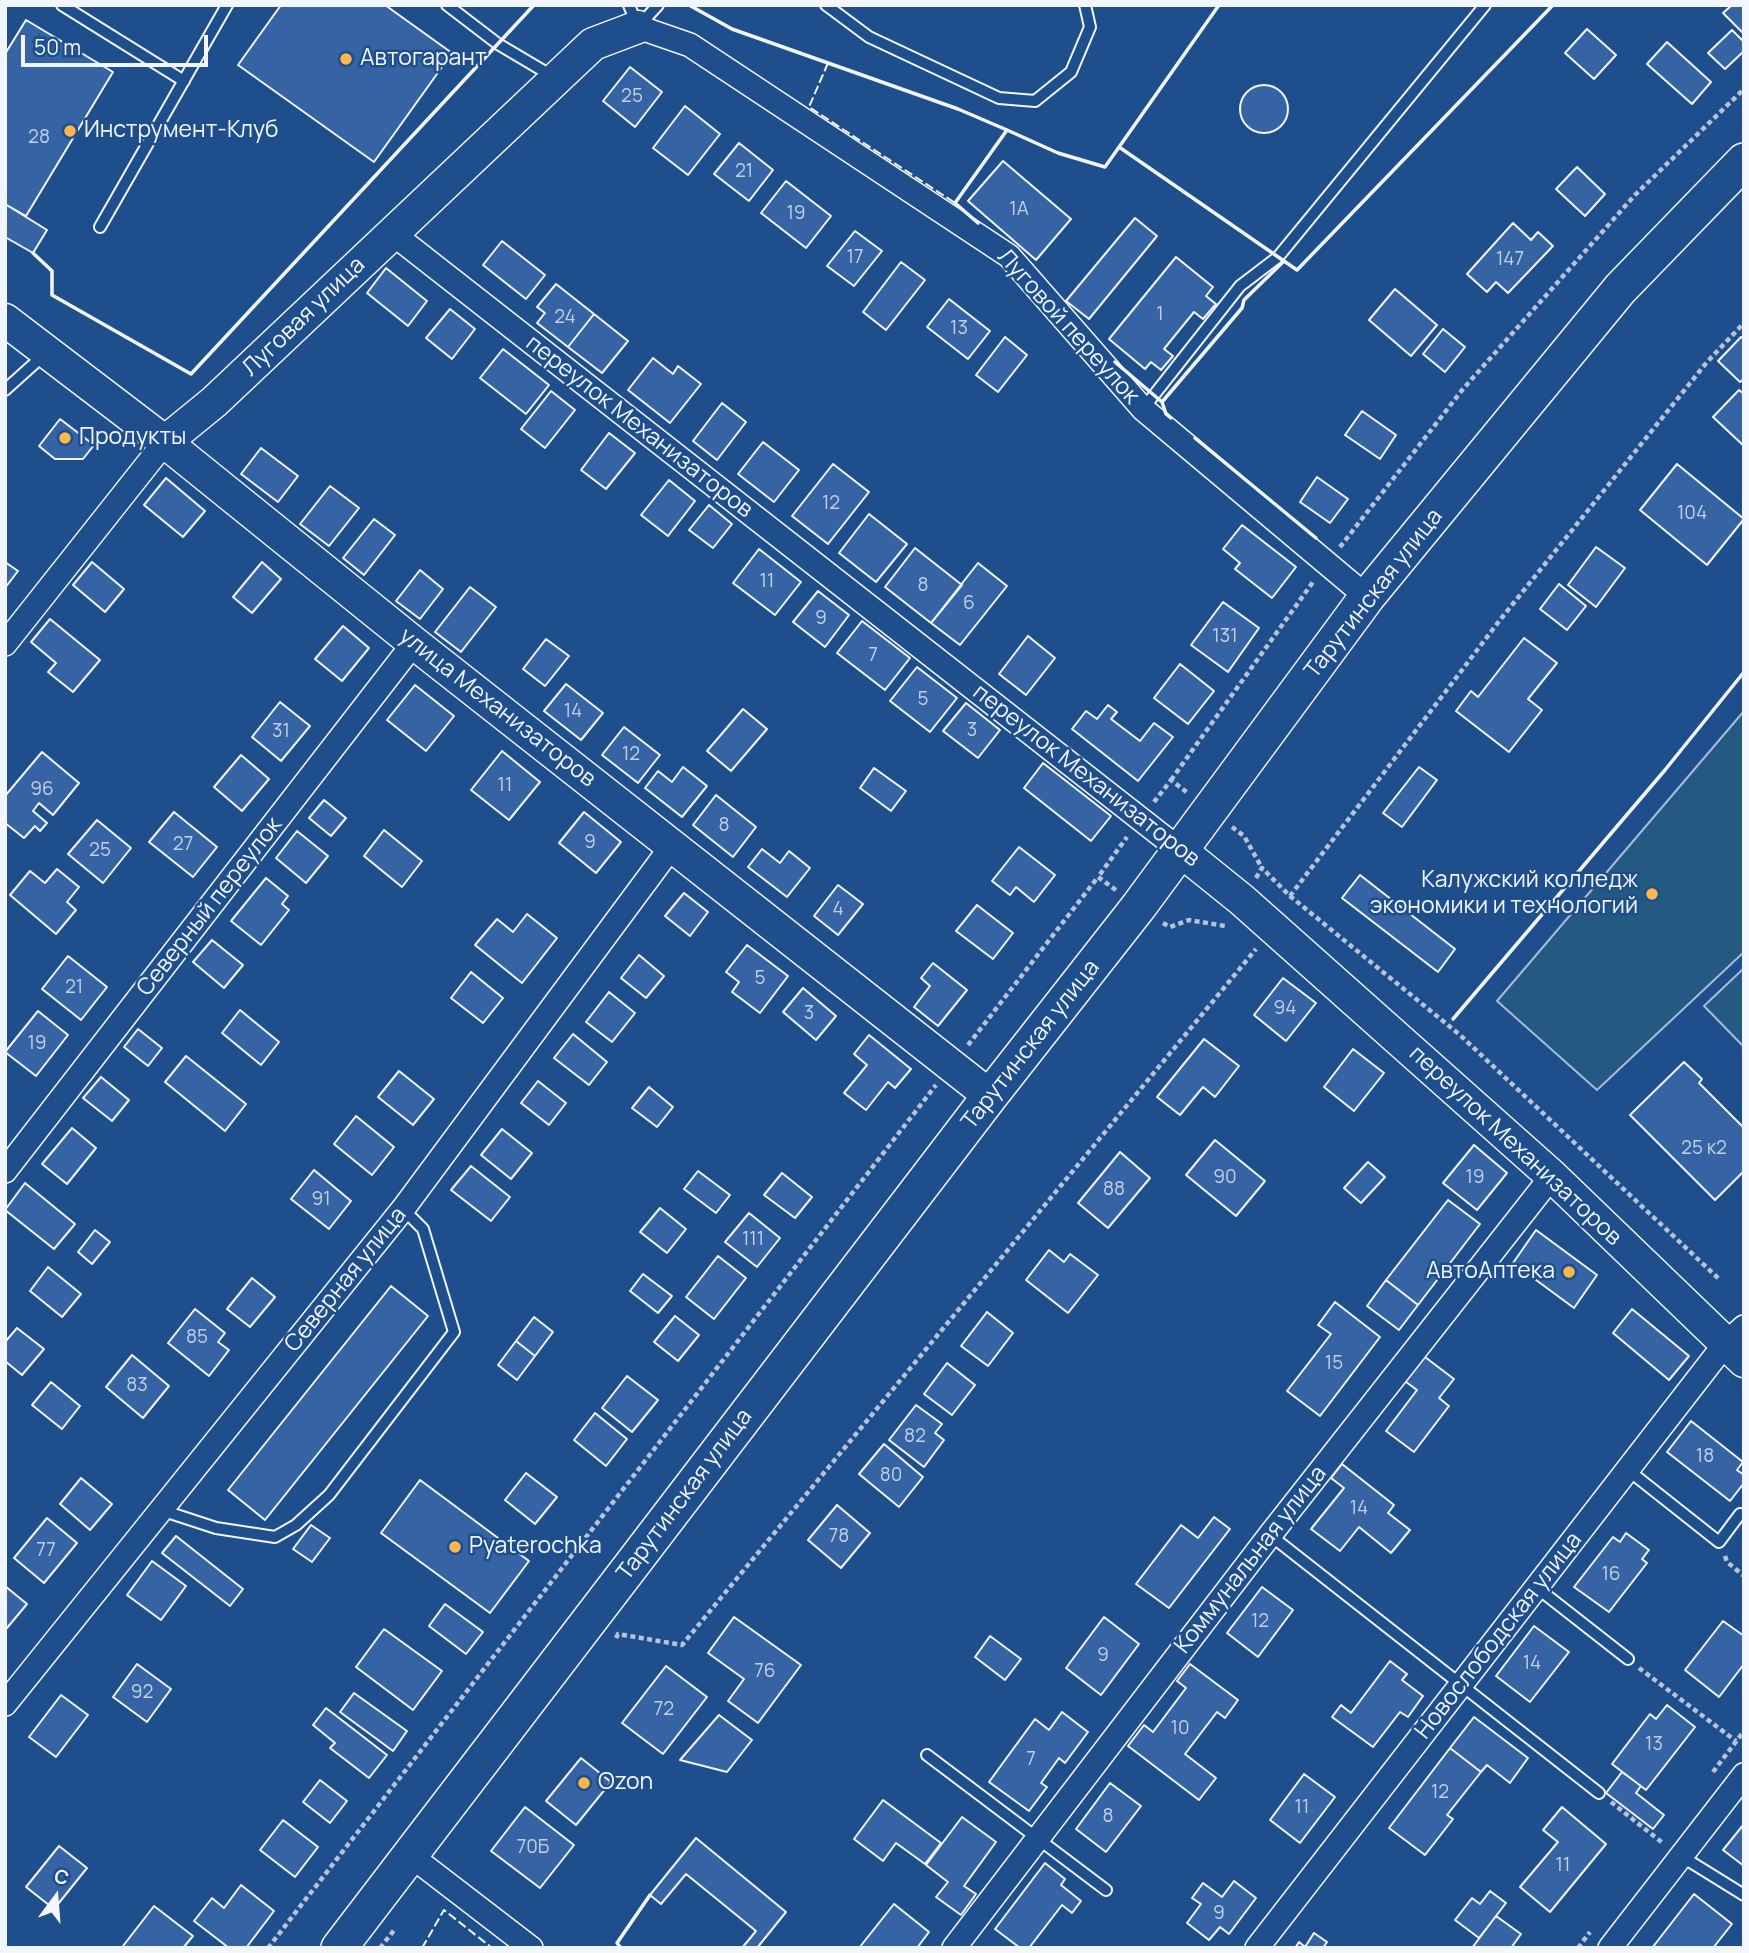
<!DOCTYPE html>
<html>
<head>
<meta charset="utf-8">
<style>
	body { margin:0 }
	#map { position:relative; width:1749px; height:1953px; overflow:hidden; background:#1f4e8c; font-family:Manrope,sans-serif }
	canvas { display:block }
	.frame { position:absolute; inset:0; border:7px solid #f2f6ff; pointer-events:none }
	.north { position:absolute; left:21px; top:1862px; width:70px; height:70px; -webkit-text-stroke:5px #1f4e8c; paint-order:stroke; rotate:16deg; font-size:19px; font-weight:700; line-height:28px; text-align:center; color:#f2f6ff }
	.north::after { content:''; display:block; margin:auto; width:24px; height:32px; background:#f2f6ff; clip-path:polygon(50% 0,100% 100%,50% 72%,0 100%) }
	.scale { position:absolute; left:21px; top:35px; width:187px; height:32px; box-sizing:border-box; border:4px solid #f2f6ff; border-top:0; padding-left:9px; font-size:21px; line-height:24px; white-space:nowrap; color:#f2f6ff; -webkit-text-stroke:5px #1f4e8c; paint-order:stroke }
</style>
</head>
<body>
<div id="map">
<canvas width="1749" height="1953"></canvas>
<div class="frame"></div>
<div class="north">С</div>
<div class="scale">50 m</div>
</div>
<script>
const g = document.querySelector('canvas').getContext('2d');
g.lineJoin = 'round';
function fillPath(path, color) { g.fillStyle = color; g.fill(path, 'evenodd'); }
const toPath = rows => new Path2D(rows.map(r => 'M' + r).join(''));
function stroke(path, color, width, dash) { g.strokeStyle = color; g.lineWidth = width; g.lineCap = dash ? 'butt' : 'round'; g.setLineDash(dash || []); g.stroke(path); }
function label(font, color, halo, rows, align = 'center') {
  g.font = font + ' Manrope,sans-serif'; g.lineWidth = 5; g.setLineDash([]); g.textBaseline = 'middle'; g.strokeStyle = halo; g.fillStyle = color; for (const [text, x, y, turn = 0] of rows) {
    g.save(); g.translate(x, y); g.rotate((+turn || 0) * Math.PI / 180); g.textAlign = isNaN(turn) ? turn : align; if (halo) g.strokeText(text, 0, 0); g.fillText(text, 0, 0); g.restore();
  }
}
const green = toPath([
	[1744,711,1744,952,1597,1090,1497,1001,1744,711],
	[1744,968,1744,1047,1704,1006,1744,968]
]);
fillPath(green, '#245a82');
stroke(green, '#a8bbd7', 2);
const building = toPath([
	[281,5,385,5,452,53,374,162,238,65,281,5],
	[1732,5,1744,5,1744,34,1723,13,1732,5],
	[26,20,113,72,26,216,5,204,5,54,26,20],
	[1587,29,1616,55,1594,79,1565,53,1587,29],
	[1732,30,1744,42,1744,51,1725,69,1708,53,1732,30],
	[1667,42,1711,82,1692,104,1647,64,1667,42],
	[630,67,662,92,635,127,603,101,630,67],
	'1240 109a24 24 0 1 1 48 0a24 24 0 1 1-48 0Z',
	[685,106,720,134,688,175,653,148,685,106],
	[739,143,773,170,749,201,714,174,739,143],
	[1003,161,1071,219,1036,260,968,201,1003,161],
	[1577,167,1605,194,1585,216,1556,189,1577,167],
	[786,181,831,216,806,248,761,213,786,181],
	[5,204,47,230,33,253,5,237,5,204],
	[1135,218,1157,236,1089,319,1066,301,1135,218],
	[1513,223,1531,240,1538,232,1553,246,1508,293,1496,282,1487,292,1467,274,1513,223],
	[855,231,882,251,854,286,827,266,855,231],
	[502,241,545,275,526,299,483,265,502,241],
	[1176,257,1213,287,1206,296,1216,304,1203,319,1194,312,1164,349,1173,356,1161,370,1151,362,1145,369,1109,339,1176,257],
	[901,262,925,280,886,330,863,312,901,262],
	[386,268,427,301,408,326,367,293,386,268],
	[556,284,594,314,568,347,537,323,545,313,537,307,556,284],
	[1395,289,1437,325,1411,356,1369,320,1395,289],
	[949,299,990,331,968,359,927,327,949,299],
	[450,309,475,329,452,359,426,338,450,309],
	[594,314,628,341,602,373,568,347,594,314],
	[1443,329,1465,347,1445,372,1423,354,1443,329],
	[1005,337,1027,355,998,392,976,375,1005,337],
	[1741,337,1744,339,1744,379,1740,382,1718,361,1741,337],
	[503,349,549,385,526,414,480,378,503,349],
	[653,358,673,374,678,366,701,384,670,423,628,390,653,358],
	[1739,390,1744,394,1744,446,1713,417,1739,390],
	[551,391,575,410,545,448,521,429,551,391],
	[722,403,746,422,717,460,693,441,722,403],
	[1362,411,1396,435,1380,459,1345,435,1362,411],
	[60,419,94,445,83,459,55,459,39,446,60,419],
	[609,433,635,453,606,489,581,470,609,433],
	[763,442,799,470,774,502,738,474,763,442],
	[261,448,298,476,278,502,241,474,261,448],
	[833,464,869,492,828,544,792,516,833,464],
	[1677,464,1744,519,1707,565,1640,510,1677,464],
	[1317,477,1348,499,1330,523,1300,502,1317,477],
	[166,478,205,511,183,537,144,505,166,478],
	[669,480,695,501,668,536,641,515,669,480],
	[330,486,359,508,329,546,300,524,330,486],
	[709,505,732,524,713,548,689,530,709,505],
	[869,514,907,544,876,582,839,553,869,514],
	[374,519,395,535,364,575,343,558,374,519],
	[1242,525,1296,567,1272,598,1235,569,1240,563,1223,549,1242,525],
	[1596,547,1625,568,1596,607,1568,585,1596,547],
	[915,548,962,585,931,623,885,587,915,548],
	[759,549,801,582,775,615,733,583,759,549],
	[5,562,18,571,5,588,5,562],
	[92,562,124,589,105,612,73,585,92,562],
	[262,562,281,579,252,613,233,597,262,562],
	[978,563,1007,586,960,645,931,623,978,563],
	[420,570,443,589,420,619,396,601,420,570],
	[1559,584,1586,606,1567,630,1540,609,1559,584],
	[470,587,496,607,461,652,435,632,470,587],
	[818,591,849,615,825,647,793,622,818,591],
	[1223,602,1259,628,1228,672,1191,645,1223,602],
	[50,619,100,660,73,692,48,672,56,663,31,642,50,619],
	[862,621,910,658,885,690,837,653,862,621],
	[343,626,369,648,342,681,315,659,343,626],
	[1028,636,1055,658,1026,695,999,674,1028,636],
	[1524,638,1557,663,1528,699,1542,710,1509,752,1456,711,1471,691,1478,697,1524,638],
	[546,639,569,656,545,686,523,669,546,639],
	[1180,664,1214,691,1188,724,1154,698,1180,664],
	[917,667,957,698,930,732,890,701,917,667],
	[566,684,603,713,581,740,544,711,566,684],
	[415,685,454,716,426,751,387,720,415,685],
	[280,702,310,726,281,761,252,737,280,702],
	[966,703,1000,730,978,758,943,731,966,703],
	[1108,705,1117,712,1111,719,1140,741,1154,723,1173,737,1138,781,1072,729,1086,711,1097,719,1108,705],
	[743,709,767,729,731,771,707,751,743,709],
	[624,727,660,755,638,783,602,755,624,727],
	[502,751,540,782,509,820,471,790,502,751],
	[42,752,79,783,53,815,39,803,33,811,47,823,40,831,35,826,24,838,5,823,5,796,42,752],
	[241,755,269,779,242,811,214,787,241,755],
	[1043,763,1111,816,1091,841,1024,788,1043,763],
	[683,767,707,786,682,817,645,788,658,771,672,782,683,767],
	[1419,767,1437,780,1402,827,1383,813,1419,767],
	[874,768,906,791,891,811,860,788,874,768],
	[716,795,756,827,733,857,693,825,716,795],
	[324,800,346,818,331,836,309,818,324,800],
	[174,812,217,847,193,877,149,842,174,812],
	[584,812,621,842,596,873,559,843,584,812],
	[97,820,131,848,103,883,68,854,97,820],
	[384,830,422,861,402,887,364,856,384,830],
	[297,831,328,856,306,883,276,858,297,831],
	[1019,847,1055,875,1034,902,1016,887,1010,895,992,881,1019,847],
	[762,849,780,863,789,851,810,868,787,897,748,867,762,849],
	[57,869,79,887,67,902,76,910,56,934,10,895,30,871,45,883,57,869],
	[1360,875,1455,949,1438,972,1342,898,1360,875],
	[266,878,288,896,282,904,289,910,261,945,231,921,266,878],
	[838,885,863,904,838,935,814,916,838,885],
	[684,893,708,912,690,936,665,916,684,893],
	[977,905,1013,933,993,959,956,931,977,905],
	[527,914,557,938,522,983,475,945,497,919,513,932,527,914],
	[212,940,243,965,224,988,193,962,212,940],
	[747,945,788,976,760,1013,732,992,739,982,726,972,747,945],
	[639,955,664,976,646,998,621,978,639,955],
	[68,956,107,987,81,1020,42,989,68,956],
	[933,963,967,990,938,1026,914,1007,930,986,921,978,933,963],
	[471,972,503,998,483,1023,451,998,471,972],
	[1283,978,1316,1003,1286,1041,1254,1015,1283,978],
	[803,988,836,1016,816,1040,783,1012,803,988],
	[609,992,635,1013,612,1042,586,1022,609,992],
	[240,1010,279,1042,261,1065,222,1033,240,1010],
	[38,1011,68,1035,36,1076,5,1052,38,1011],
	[138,1029,162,1048,148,1066,124,1047,138,1029],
	[573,1034,607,1062,589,1085,554,1058,573,1034],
	[869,1035,911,1069,895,1088,888,1082,866,1110,844,1093,867,1065,854,1054,869,1035],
	[1204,1039,1239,1066,1215,1097,1203,1087,1180,1115,1157,1097,1204,1039],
	[1353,1049,1384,1073,1354,1111,1324,1087,1353,1049],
	[186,1056,246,1104,225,1131,165,1082,186,1056],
	[1684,1062,1702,1079,1699,1083,1744,1128,1744,1171,1715,1200,1630,1115,1684,1062],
	[399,1071,434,1099,413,1125,378,1097,399,1071],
	[101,1077,129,1100,112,1121,83,1098,101,1077],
	[538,1081,566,1103,549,1125,521,1103,538,1081],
	[649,1087,673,1107,657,1127,632,1108,649,1087],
	[356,1116,394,1147,372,1175,334,1144,356,1116],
	[72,1128,96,1148,67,1184,42,1164,72,1128],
	[502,1129,532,1153,511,1179,481,1155,502,1129],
	[1215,1140,1265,1181,1236,1216,1186,1175,1215,1140],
	[1474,1145,1507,1173,1477,1210,1443,1183,1474,1145],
	[1120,1152,1150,1178,1108,1228,1078,1203,1120,1152],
	[1368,1162,1385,1177,1361,1203,1344,1188,1368,1162],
	[471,1166,510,1197,491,1221,451,1190,471,1166],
	[314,1170,351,1201,329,1229,291,1199,314,1170],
	[698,1171,730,1195,716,1213,684,1189,698,1171],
	[782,1173,812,1197,795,1218,764,1195,782,1173],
	[25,1183,75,1224,54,1249,5,1210,25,1183],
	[1448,1200,1480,1224,1418,1305,1386,1280,1448,1200],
	[660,1208,686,1229,667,1253,640,1232,660,1208],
	[749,1213,780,1238,757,1267,725,1242,749,1213],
	[95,1230,110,1242,92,1264,78,1252,95,1230],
	[1536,1230,1597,1275,1574,1308,1513,1263,1536,1230],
	[1049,1250,1064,1262,1070,1254,1098,1275,1068,1313,1026,1280,1049,1250],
	[718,1256,746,1278,714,1319,686,1297,718,1256],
	[48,1267,81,1294,62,1317,30,1291,48,1267],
	[643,1274,672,1296,658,1313,630,1291,643,1274],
	[252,1278,275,1297,250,1327,227,1309,252,1278],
	[1386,1280,1418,1305,1399,1330,1367,1306,1386,1280],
	[391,1286,428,1316,265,1520,228,1490,391,1286],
	[1335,1302,1380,1337,1320,1416,1287,1391,1331,1334,1318,1325,1335,1302],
	[195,1309,225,1333,218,1342,229,1350,209,1376,168,1343,195,1309],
	[1632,1309,1689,1356,1669,1380,1613,1333,1632,1309],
	[987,1312,1013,1333,988,1366,961,1346,987,1312],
	[675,1316,699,1335,678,1361,654,1342,675,1316],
	[534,1317,553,1332,535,1356,516,1341,534,1317],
	[17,1328,44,1349,22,1375,5,1361,5,1342,17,1328],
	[516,1341,535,1356,517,1380,498,1365,516,1341],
	[1421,1354,1454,1379,1439,1398,1449,1406,1414,1452,1386,1431,1417,1390,1402,1379,1421,1354],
	[132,1355,169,1386,143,1418,106,1387,132,1355],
	[947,1363,975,1385,952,1415,924,1394,947,1363],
	[627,1376,658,1400,632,1432,602,1408,627,1376],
	[51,1382,80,1406,62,1429,32,1405,51,1382],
	[916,1405,942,1424,935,1433,944,1440,924,1467,889,1440,916,1405],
	[595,1413,627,1439,606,1466,574,1440,595,1413],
	[1691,1421,1743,1462,1737,1470,1744,1475,1744,1483,1730,1501,1667,1452,1691,1421],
	[884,1444,923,1477,899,1507,859,1474,884,1444],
	[1342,1464,1394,1505,1388,1513,1410,1530,1391,1553,1359,1527,1340,1551,1311,1529,1344,1488,1331,1478,1342,1464],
	[526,1473,557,1497,535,1524,505,1500,526,1473],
	[81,1478,112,1504,90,1530,60,1504,81,1478],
	[420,1480,529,1561,490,1613,381,1533,420,1480],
	[837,1505,870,1533,841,1568,808,1540,837,1505],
	[1214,1517,1230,1529,1169,1608,1136,1584,1181,1525,1198,1538,1214,1517],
	[47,1518,77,1543,44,1583,14,1558,47,1518],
	[311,1525,330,1538,312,1562,293,1549,311,1525],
	[1626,1533,1649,1550,1642,1559,1647,1563,1609,1612,1574,1587,1613,1537,1620,1542,1626,1533],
	[176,1536,243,1589,230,1606,162,1553,176,1536],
	[152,1561,186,1586,161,1620,127,1595,152,1561],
	[5,1586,27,1604,7,1628,5,1626,5,1586],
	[1262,1587,1293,1610,1258,1657,1227,1633,1262,1587],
	[445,1604,483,1632,466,1654,429,1626,445,1604],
	[734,1617,801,1665,758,1723,728,1701,744,1679,708,1653,734,1617],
	[1104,1617,1139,1644,1101,1695,1066,1668,1104,1617],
	[1723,1621,1744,1636,1744,1664,1719,1697,1685,1670,1723,1621],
	[1534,1626,1569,1652,1530,1702,1496,1676,1534,1626],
	[384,1629,442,1671,413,1710,356,1667,384,1629],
	[990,1636,1021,1659,1005,1680,975,1657,990,1636],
	[1390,1661,1407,1674,1402,1680,1423,1696,1408,1717,1400,1712,1373,1747,1332,1717,1341,1705,1351,1713,1390,1661],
	[137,1664,171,1689,147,1722,113,1697,137,1664],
	[1190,1664,1238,1700,1225,1718,1217,1712,1185,1754,1216,1778,1199,1800,1128,1746,1144,1725,1153,1732,1186,1688,1177,1681,1190,1664],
	[666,1666,707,1697,663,1754,622,1723,666,1666],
	[354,1693,407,1731,393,1751,340,1712,354,1693],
	[61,1695,88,1715,56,1757,29,1737,61,1695],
	[1667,1705,1695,1727,1646,1790,1612,1764,1650,1714,1656,1719,1667,1705],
	[326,1708,387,1755,369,1778,330,1748,335,1743,313,1725,326,1708],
	[1062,1712,1088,1732,1065,1763,1059,1758,1041,1783,1047,1787,1029,1811,989,1782,1035,1719,1049,1730,1062,1712],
	[719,1715,752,1740,727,1772,680,1760,719,1715],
	[1474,1717,1528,1758,1510,1783,1487,1765,1481,1772,1450,1748,1474,1717],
	[1450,1748,1481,1772,1447,1815,1453,1819,1425,1855,1389,1828,1450,1748],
	[581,1758,611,1782,576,1825,546,1801,581,1758],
	[1622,1772,1641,1786,1636,1793,1664,1815,1653,1829,1606,1793,1622,1772],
	[1304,1774,1335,1797,1300,1843,1270,1820,1304,1774],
	[320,1780,347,1801,330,1823,303,1802,320,1780],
	[1110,1783,1141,1806,1106,1852,1076,1829,1110,1783],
	[883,1800,941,1843,925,1864,896,1843,883,1861,854,1839,883,1800],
	[525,1807,574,1845,540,1888,491,1851,525,1807],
	[1562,1807,1606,1844,1550,1912,1520,1887,1558,1842,1543,1830,1562,1807],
	[962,1817,996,1842,964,1886,976,1894,961,1915,936,1897,948,1882,926,1865,962,1817],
	[283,1820,318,1847,295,1877,260,1850,283,1820],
	[1744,1824,1744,1866,1723,1850,1744,1824],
	[696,1838,786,1912,757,1948,742,1948,756,1931,686,1874,661,1904,650,1895,696,1838],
	[59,1846,87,1868,54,1909,26,1887,59,1846],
	[1045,1863,1065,1879,1061,1885,1081,1901,1072,1913,1062,1905,1029,1948,1020,1948,995,1929,1045,1863],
	[1234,1881,1256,1898,1229,1934,1220,1927,1209,1940,1187,1923,1201,1904,1192,1898,1203,1883,1222,1897,1234,1881],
	[241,1885,274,1911,246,1948,229,1948,194,1921,212,1898,224,1908,241,1885],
	[1490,1891,1506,1903,1479,1938,1455,1920,1472,1898,1480,1904,1490,1891],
	[1694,1894,1732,1924,1713,1948,1652,1948,1694,1894],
	[894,1904,929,1932,917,1948,859,1948,894,1904],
	[154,1906,193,1936,183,1948,126,1948,123,1946,154,1906],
	[1496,1916,1521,1934,1511,1948,1472,1948,1496,1916],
	[1314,1933,1327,1942,1323,1948,1295,1948,1299,1942,1305,1947,1314,1933]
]);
fillPath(building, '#3563a3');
stroke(building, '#f2f6ff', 2);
const lane = toPath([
	[62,5,184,81],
	[447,5,498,44,552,76],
	[629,5,638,27,658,5],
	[826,5,869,37,999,98,1035,101,1071,72,1090,27,1085,5],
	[100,227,227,5],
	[5,390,45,354],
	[1143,409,1240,286,1278,257,1485,5],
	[1628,1470,1719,1542,1740,1514],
	[161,1510,216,1528,275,1537,296,1525,329,1495,454,1332,423,1229,403,1209],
	[1270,1535,1599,1793],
	[1536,1587,1628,1659],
	[927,1755,1106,1890],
	[1681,1856,1744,1895]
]);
const street = toPath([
	[638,27,690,45,1009,256,1143,409,1367,597],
	[392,233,1180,850],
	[5,644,165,442],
	[5,1171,414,643],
	[5,1704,403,1209,672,846],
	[410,1855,531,1948],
	[954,1948,1270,1535,1552,1176],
	[1257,1948,1725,1344,1744,1327],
	[1610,1948,1744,1775]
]);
const secondary = toPath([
	[5,320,165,442,414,643,990,1096],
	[165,442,214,402,593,44,638,27],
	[1180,850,1242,900,1552,1176,1744,1361]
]);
const primary = toPath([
	[339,1948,990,1096,1139,906,1367,597,1620,289,1744,161]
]);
stroke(lane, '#f2f6ff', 14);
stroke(street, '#f2f6ff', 26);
stroke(secondary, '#f2f6ff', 35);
stroke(primary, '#f2f6ff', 38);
stroke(toPath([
	[1340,547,1463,389,1635,195,1744,89],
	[1171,780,1313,582],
	[1154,802,1171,780,1189,794],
	[1232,827,1244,836,1262,868],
	[1256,878,1262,868,1290,896,1460,1035,1719,1279],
	[1116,890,1098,877,1127,837],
	[1290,896,1500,620,1707,362,1744,323],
	[1163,923,1170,927,1189,920,1225,926],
	[968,1045,1098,877],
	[1725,1556,1727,1562,1744,1576],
	[616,1638,618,1634,682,1645,1256,949],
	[1639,1668,1736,1741],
	[1713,1772,1744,1731],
	[1611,1802,1664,1844],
	[268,1948,936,1085],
	[380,1948,395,1929],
	[1578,1948,1590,1932]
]), '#b3c4dc', 4.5, [5, 3.5]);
stroke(lane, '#1f4e8c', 10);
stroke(street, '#1f4e8c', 23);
stroke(secondary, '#1f4e8c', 32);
stroke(primary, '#1f4e8c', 35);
stroke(toPath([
	[828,63,809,107,955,203],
	[422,1948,444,1910,492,1948]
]), '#f2f6ff', 2, [9, 3.5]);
stroke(toPath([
	[689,5,732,29,958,109,1007,130],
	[1119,147,1297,270,1553,5],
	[978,223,955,203,1007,130,1058,153,1105,167,1219,5],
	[33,253,52,271,52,295,191,374,534,5],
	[1115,362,1162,402,1166,414,1171,418],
	[1162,402,1242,308,1244,300,1284,261],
	[1195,438,1316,538],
	[1453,1019,1665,770,1744,672],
	[621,1948,617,1943,650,1895]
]), '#f2f6ff', 3.5);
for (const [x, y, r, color] of [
	[346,59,7,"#ffb74d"],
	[70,131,7,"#ffb74d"],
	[65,438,7,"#ffb74d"],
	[1652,894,7,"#ffb74d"],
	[1569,1272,7,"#ffb74d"],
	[455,1547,7,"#ffb74d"],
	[584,1783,7,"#ffb74d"]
]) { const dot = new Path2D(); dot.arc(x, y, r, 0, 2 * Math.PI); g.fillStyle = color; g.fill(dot); stroke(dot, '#1f4e8c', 2.5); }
label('19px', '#c3d1e8', null, [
	["25",632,97],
	["28",39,138],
	["21",744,172],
	["1А",1019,210],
	["19",796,214],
	["17",855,258],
	["147",1510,260],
	["1",1160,315],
	["24",565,318],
	["13",959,329],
	["12",831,504],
	["104",1692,514],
	["11",767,582],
	["8",923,586],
	["6",969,604],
	["9",821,619],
	["131",1225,637],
	["7",873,656],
	["5",923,700],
	["14",573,712],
	["3",972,731],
	["31",281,732],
	["12",631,755],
	["11",505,786],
	["96",42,790],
	["8",724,826],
	["9",590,843],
	["27",183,845],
	["25",100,851],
	["4",838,910],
	["5",760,979],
	["21",74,988],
	["94",1285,1009],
	["3",809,1014],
	["19",37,1044],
	["25 к2",1704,1149],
	["90",1225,1178],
	["19",1475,1178],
	["88",1114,1190],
	["91",321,1200],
	["111",753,1240],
	["85",197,1338],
	["15",1334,1364],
	["83",137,1386],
	["82",915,1437],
	["18",1705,1457],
	["80",891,1476],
	["14",1359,1509],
	["78",839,1537],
	["77",46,1551],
	["16",1611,1575],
	["12",1260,1622],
	["9",1103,1656],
	["14",1532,1664],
	["76",765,1672],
	["92",142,1693],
	["72",664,1710],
	["10",1180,1729],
	["13",1654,1745],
	["7",1031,1760],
	["12",1440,1793],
	["11",1302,1808],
	["8",1108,1817],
	["70Б",533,1848],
	["11",1563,1866],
	["9",1219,1914]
]);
label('23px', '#f2f6ff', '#1f4e8c', [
	["Автогарант",360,59],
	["Инструмент-Клуб",84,131],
	["Продукты",79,438],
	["Калужский колледж",1638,881,"right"],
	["экономики и технологий",1638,907,"right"],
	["АвтоАптека",1555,1272,"right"],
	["Pyaterochka",469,1547],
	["Ozon",598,1783]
], 'left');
label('23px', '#f2f6ff', '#1f4e8c', [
	["Луговая улица",304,317,-44],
	["Луговой переулок",1068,327,48],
	["переулок Механизаторов",639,427,38],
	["Тарутинская улица",1374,594,-52],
	["улица Механизаторов",497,708,38],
	["переулок Механизаторов",1086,776,38],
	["Северный переулок",210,907,-52],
	["Тарутинская улица",1031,1045,-52],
	["переулок Механизаторов",1515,1146,43],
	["Северная улица",346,1280,-51],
	["Тарутинская улица",685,1495,-53],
	["Коммунальная улица",1251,1560,-52],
	["Новослободская улица",1499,1636,-52]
]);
</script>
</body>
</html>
